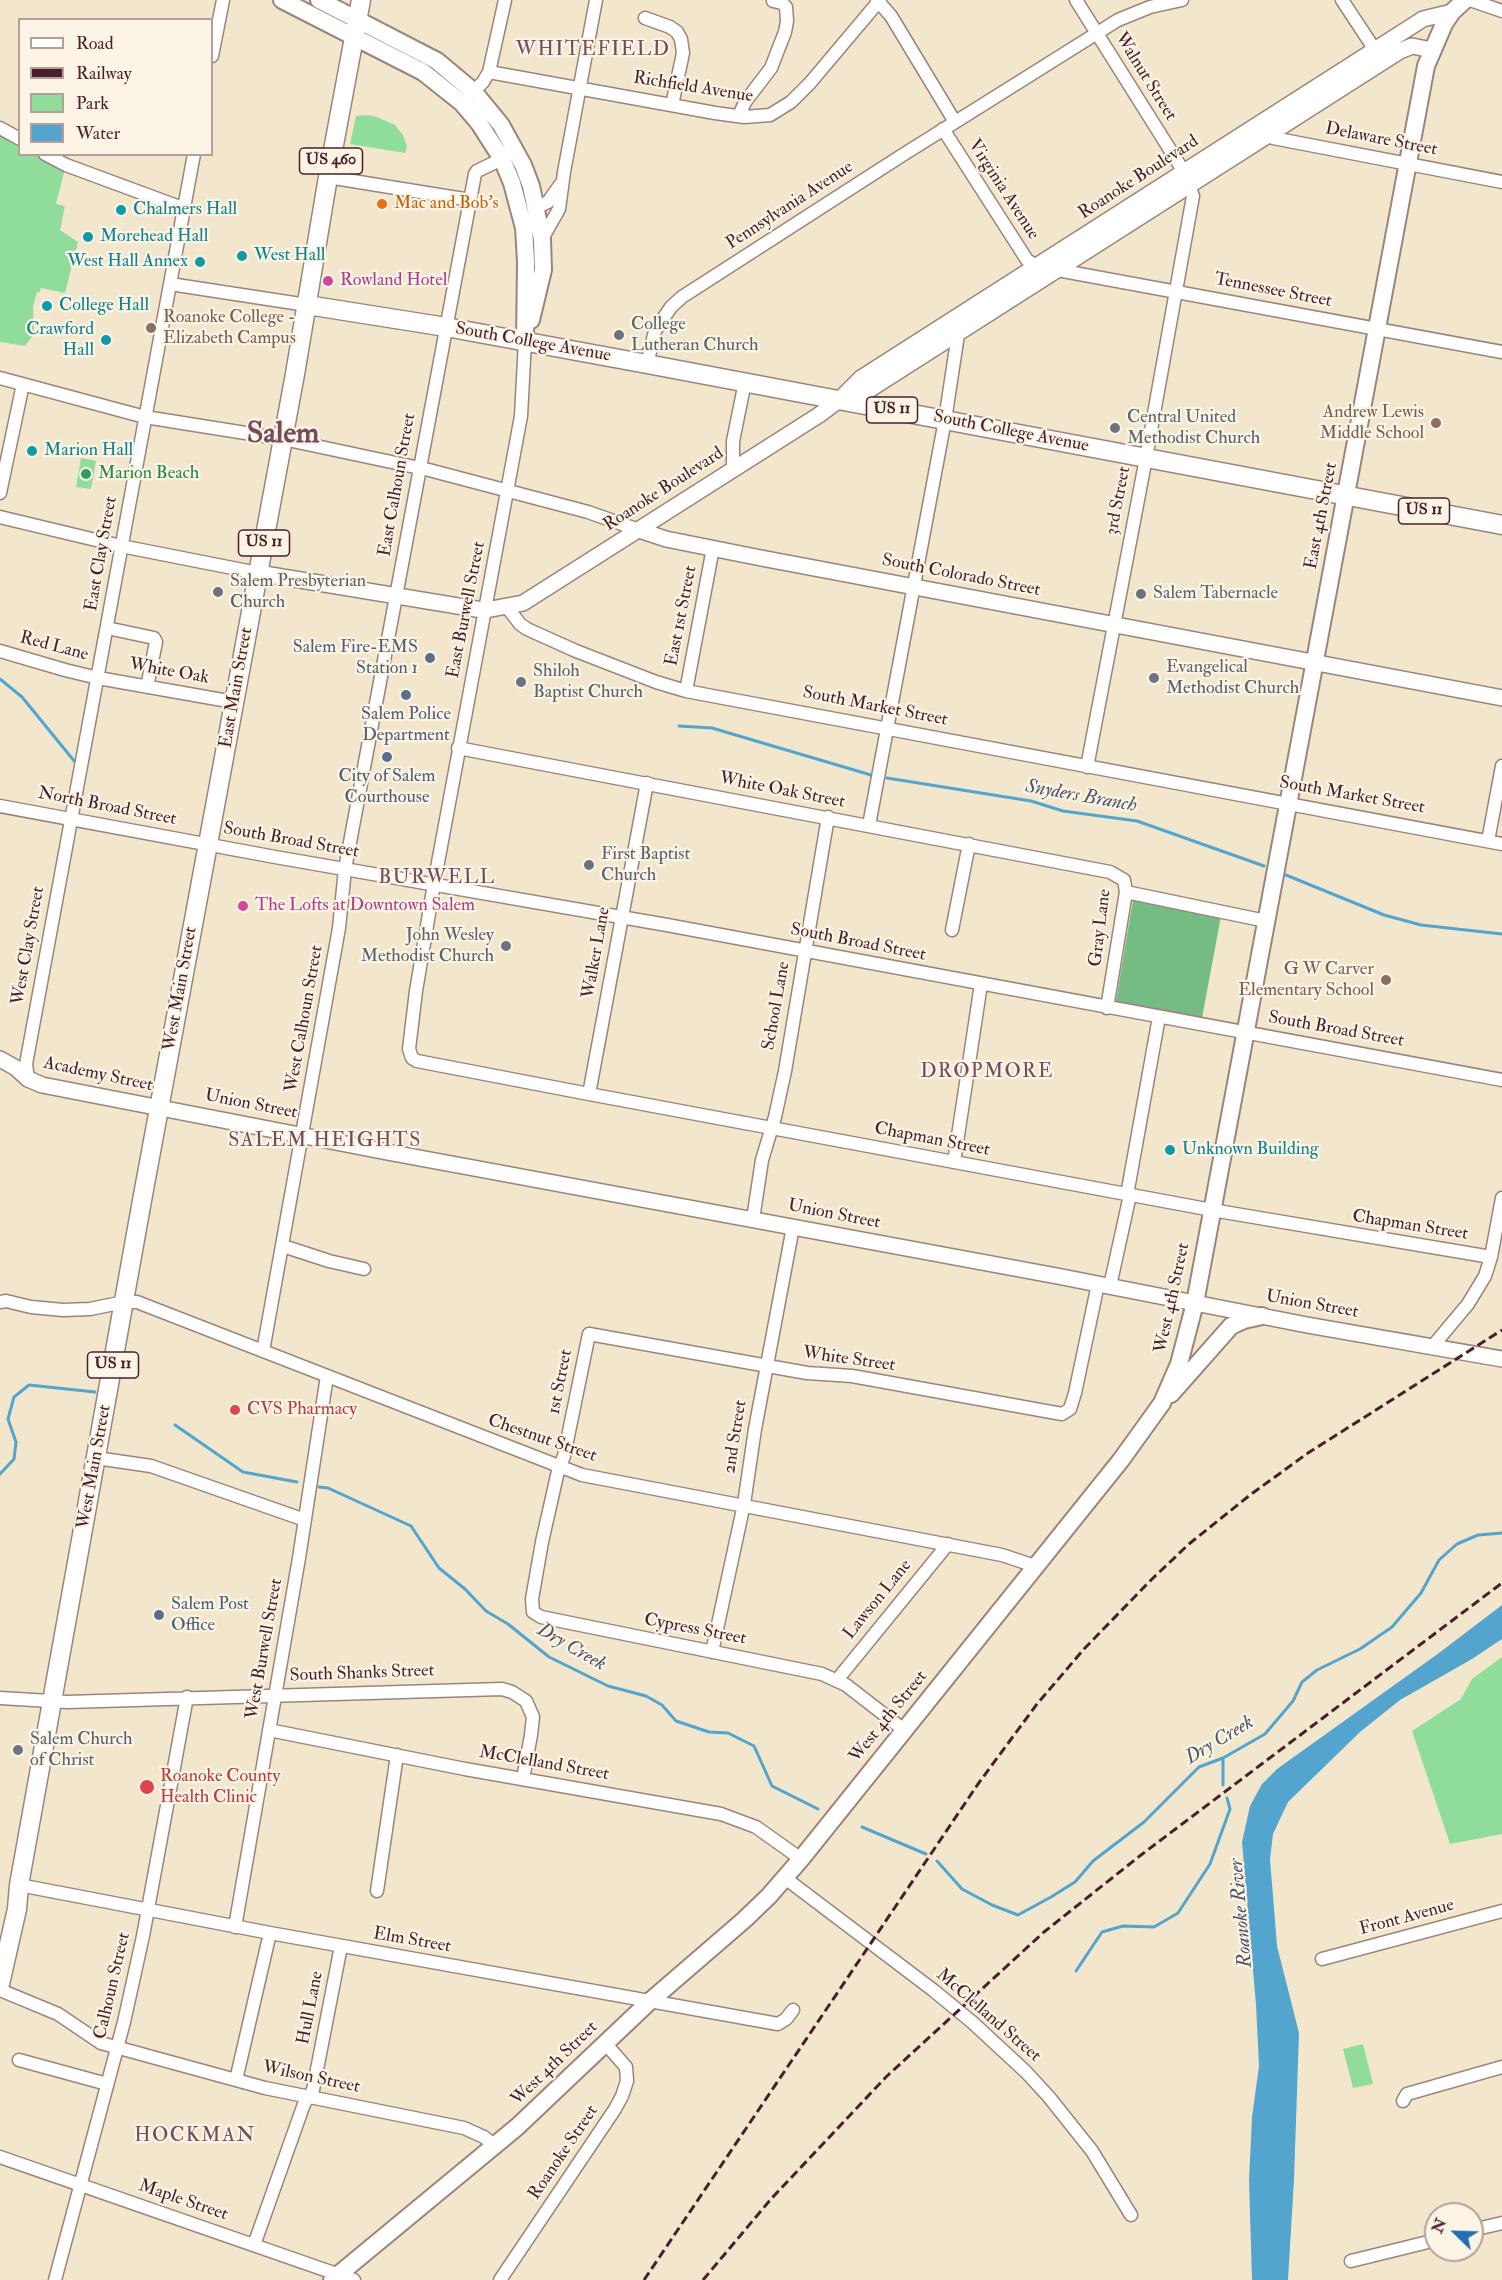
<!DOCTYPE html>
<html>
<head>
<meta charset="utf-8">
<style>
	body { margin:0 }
	#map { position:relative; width:1502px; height:2280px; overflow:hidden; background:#f2e7cc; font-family:"IM FELL Double Pica",serif }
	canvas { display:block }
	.legend { position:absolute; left:18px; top:18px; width:195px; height:138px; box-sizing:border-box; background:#fcf5e5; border:2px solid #b59f9b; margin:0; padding:8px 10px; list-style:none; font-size:18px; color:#4a1f2b }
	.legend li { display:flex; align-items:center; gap:12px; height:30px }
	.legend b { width:30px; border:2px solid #b59f9b }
	.north { position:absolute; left:1424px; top:2202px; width:60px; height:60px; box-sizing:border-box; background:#fcf5e5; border:2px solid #b59f9b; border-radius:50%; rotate:293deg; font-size:16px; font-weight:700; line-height:24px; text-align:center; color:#4a1f2b }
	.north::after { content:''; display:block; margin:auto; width:21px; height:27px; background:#1f6fb2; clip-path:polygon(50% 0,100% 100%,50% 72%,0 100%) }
</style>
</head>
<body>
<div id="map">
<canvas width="1502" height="2280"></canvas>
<ul class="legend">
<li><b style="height:8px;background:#fff"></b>Road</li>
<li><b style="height:8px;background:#4a1f2b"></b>Railway</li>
<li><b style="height:16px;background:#90dd9b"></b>Park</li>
<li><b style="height:16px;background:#53a5ce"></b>Water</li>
</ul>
<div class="north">N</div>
</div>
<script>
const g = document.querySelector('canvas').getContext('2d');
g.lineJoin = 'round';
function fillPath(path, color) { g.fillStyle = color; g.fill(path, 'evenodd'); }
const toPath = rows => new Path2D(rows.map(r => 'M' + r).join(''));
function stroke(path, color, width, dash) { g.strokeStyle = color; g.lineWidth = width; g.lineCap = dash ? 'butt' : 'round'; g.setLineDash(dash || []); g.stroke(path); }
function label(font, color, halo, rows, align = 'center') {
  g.font = font + ' "IM FELL Double Pica",serif'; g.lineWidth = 4.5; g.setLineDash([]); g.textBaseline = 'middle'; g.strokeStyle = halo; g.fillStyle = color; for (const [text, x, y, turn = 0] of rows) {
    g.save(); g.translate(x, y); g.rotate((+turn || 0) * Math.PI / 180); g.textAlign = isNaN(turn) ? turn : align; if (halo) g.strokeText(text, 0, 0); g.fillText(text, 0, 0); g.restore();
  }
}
fillPath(toPath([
	[368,115,377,117,395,125,403,135,407,146,405,153,350,144,356,116],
	[0,128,19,139,20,154,45,155,66,165,56,204,65,206,60,230,78,242,65,293,41,288,40,292,37,292,33,307,34,334,25,346,0,342],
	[81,458,96,461,91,489,76,487],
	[1502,1657,1502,1834,1450,1844,1412,1731,1461,1699,1472,1679],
	[1363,2044,1373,2084,1353,2088,1343,2049]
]), '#90dd9b');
fillPath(toPath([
	[1133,900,1221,916,1202,1018,1116,1001]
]), '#74bc83');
fillPath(toPath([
	[1502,1605,1502,1639,1472,1659,1400,1700,1360,1732,1288,1802,1273,1834,1270,1859,1277,1946,1299,2033,1294,2179,1288,2280,1252,2280,1249,2180,1252,2117,1259,2066,1256,2005,1242,1842,1250,1806,1262,1784,1277,1769,1439,1653]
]), '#53a5ce');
stroke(toPath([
	[0,679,22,697,75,762],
	[679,726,712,728,871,775],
	[887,778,1031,801,1063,811,1137,821,1264,866],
	[1286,875,1384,915,1421,925,1502,934],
	[175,1425,243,1472,297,1482],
	[0,1474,14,1459,16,1442,8,1419,14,1397,29,1385,95,1392],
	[319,1487,328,1488,411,1526,439,1568,465,1589,486,1611,508,1624,549,1657,608,1686,646,1696,662,1705,676,1721,709,1732,728,1733,754,1746,772,1786,818,1809],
	[1223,1785,1223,1758],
	[862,1827,926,1854],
	[937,1861,962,1889,992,1905,1018,1915,1051,1897,1075,1882,1093,1861,1144,1822,1199,1767,1223,1758,1265,1734,1293,1701,1302,1682,1317,1670,1360,1649,1392,1627,1421,1593,1439,1560,1457,1544,1478,1535,1502,1533],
	[1076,1971,1102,1932,1123,1926,1154,1927,1178,1913,1210,1864,1230,1809,1227,1798]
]), '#53a5ce', 3);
const minor = toPath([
	[877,0,891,16,955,122],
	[1076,0,1184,172,1193,196,1146,458,1087,767],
	[1342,0,1375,50],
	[1470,0,1502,11],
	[645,18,670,27,677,32,681,39,683,53,672,105],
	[212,56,223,0],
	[489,72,715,113,744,117,770,115,791,102,810,83,880,0],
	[469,96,483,82,489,72,505,0],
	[739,116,745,102,771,68,785,32,787,21,786,7,782,3,773,1],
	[0,128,20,139],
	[943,129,1027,260,1036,266,1502,352],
	[1263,130,1273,138,1502,182],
	[45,154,66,165,185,209],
	[328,177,470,200],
	[537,207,548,202,560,185],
	[542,239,559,209,564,172,596,0],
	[170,284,307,305],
	[525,341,521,416,434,884,416,991,409,1049,412,1058,417,1061,589,1094,1212,1210,1491,1257],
	[647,364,655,331,671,307,682,297,901,156,1118,20,1150,7,1182,0],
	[0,378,145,417,283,439,429,470,588,512,639,530],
	[733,469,733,441,745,382],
	[0,493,23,384],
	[0,517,121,546,258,573],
	[507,607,520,624,527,629,576,651,656,682,686,691,1502,844],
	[107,628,154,638,156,642,147,687],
	[0,651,65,670,98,678,234,702],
	[686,691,713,548],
	[458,748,1110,872,1124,880,1126,892,1107,1008],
	[0,806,275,857,667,925,1502,1080],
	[869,825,945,420,959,328],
	[1488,841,1502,766],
	[1126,892,1266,921],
	[952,930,969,844],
	[28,1079,26,1064,194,154],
	[589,1094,647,783],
	[954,1162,981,984],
	[1127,1195,1159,1017],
	[753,1219,762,1160,775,1117,785,1071,828,817],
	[283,1246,329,1261,364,1269],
	[1110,1286,1130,1195],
	[0,1302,6,1301,31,1307,63,1310,90,1309,124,1302,137,1302,582,1475,1002,1555,1035,1566],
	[1432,1347,1468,1304,1485,1276,1491,1257,1502,1198],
	[263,1351,339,928,345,869,475,174,477,171,502,159],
	[96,1458,151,1466,305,1520],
	[712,1652,744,1504,755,1429,793,1227],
	[837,1680,948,1544],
	[0,1698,67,1702,502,1689,512,1692,526,1701,533,1717,531,1735,523,1779],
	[269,1730,465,1769,721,1814,756,1827,801,1859],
	[904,1730,846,1685,822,1674,541,1617,533,1612,532,1599,542,1542,558,1471,564,1456,589,1334,807,1373,852,1376,1062,1414,1070,1409,1075,1393,1098,1284],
	[785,1878,933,1990,972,2022,1026,2072,1049,2097,1092,2151,1131,2215],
	[19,1885,270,1933,778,2024,786,2019,793,2010],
	[377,1891,397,1755],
	[235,1927,299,1558,327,1376],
	[1322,1959,1502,1911],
	[0,1990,58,2014,101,2043,265,2088,464,2128,484,2137,495,2146],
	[19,2060,107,2084],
	[236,2080,270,1933],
	[1403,2101,1407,2094,1502,2067],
	[0,2157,354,2280],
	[1472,2230,1502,2223],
	[254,2245,304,2104,313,2090,341,1946],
	[1351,2261,1436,2240],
	[55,2280,124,2022,143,1936,187,1697],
	[500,2280,615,2109,622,2096,627,2081,626,2067,605,2043]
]);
const tertiary = toPath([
	[842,399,869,390,1400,51,1412,46,1432,50],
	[639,530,666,539,761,558,1502,698],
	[258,573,476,609,486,610,523,603,819,415,839,400,861,378,1423,19,1452,12],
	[0,1059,16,1068,28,1079,42,1085,387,1152,1057,1276,1307,1325,1502,1359]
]);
const secondary = toPath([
	[282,0,423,72,462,103,479,123,502,159,512,183,524,228,526,262,525,341],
	[319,0,437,61,474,92,501,125,523,165,531,186,542,239,543,270,531,320],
	[1171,1394,1231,1326,1244,1320,1262,1316],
	[332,2280,517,2127,649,2002,744,1920,769,1896,801,1859,1121,1460,1162,1403,1179,1364,1195,1303,1426,66,1444,24,1452,12,1465,0]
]);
const primary = toPath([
	[307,305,446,327,647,364,1502,525],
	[0,1984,17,1909,19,1885,143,1195,295,374,328,177,361,0]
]);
stroke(minor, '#9e837c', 15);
stroke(tertiary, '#9e837c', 18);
stroke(secondary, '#9e837c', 20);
stroke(primary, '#9e837c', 21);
stroke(minor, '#fff', 12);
stroke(tertiary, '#fff', 15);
stroke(secondary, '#fff', 16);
stroke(primary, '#fff', 18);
stroke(toPath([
	[644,2280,978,1784,1037,1704,1084,1649,1151,1580,1189,1544,1250,1495,1308,1453,1502,1330],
	[703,2280,771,2199,886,2077,1044,1932,1141,1855,1502,1583]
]), '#4a1f2b', 3, [9, 4.5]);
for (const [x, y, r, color] of [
	[382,204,6,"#e8710a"],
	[121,210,6,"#0f9aa8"],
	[88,237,6,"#0f9aa8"],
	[242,256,6,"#0f9aa8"],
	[200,262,6,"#0f9aa8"],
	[328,281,6,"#d1479c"],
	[47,306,6,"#0f9aa8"],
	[151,328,6,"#8d6e63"],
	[619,335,6,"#6b7280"],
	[106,340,6,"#0f9aa8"],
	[1436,423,6,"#8d6e63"],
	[1115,428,6,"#6b7280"],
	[32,451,6,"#0f9aa8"],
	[86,474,6,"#2e9e5b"],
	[218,592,6,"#6b7280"],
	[1141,594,6,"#6b7280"],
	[430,658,6,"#5c6f8a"],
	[1154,678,6,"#6b7280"],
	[521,682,6,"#6b7280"],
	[406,695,6,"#5c6f8a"],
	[387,757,6,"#5c6f8a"],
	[589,865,6,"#6b7280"],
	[243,906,6,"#d1479c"],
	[506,946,6,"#6b7280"],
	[1386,980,6,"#8d6e63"],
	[1170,1150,6,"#0f9aa8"],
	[235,1410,6,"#e0444e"],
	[159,1615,6,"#5c6f8a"],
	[18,1750,6,"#6b7280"],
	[147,1787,8,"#e0444e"]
]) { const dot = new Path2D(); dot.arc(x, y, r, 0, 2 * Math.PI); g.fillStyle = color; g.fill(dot); stroke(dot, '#fcf5e5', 2); }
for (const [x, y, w] of [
	[331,161,63],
	[892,410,51],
	[1424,511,51],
	[264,543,51],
	[113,1365,51]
]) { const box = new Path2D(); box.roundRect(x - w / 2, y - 13, w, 26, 4.5); g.fillStyle = '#fcf5e5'; g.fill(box); stroke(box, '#4a1f2b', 1.5); }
label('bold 16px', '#4a1f2b', null, [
	["US 460",331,161],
	["US 11",892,410],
	["US 11",1424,511],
	["US 11",264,543],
	["US 11",113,1365]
]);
label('18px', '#4a1f2b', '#fcf5e5', [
	["Walnut Street",1145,77,58],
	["Richfield Avenue",693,88,9],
	["Delaware Street",1381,140,11],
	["Roanoke Boulevard",1139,178,-33],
	["Virginia Avenue",1003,190,57],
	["Pennsylvania Avenue",790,206,-33],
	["Tennessee Street",1273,291,11],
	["South College Avenue",533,343,10],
	["South College Avenue",1011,432,11],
	["East Calhoun Street",398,485,-80],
	["Roanoke Boulevard",664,490,-33],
	["3rd Street",1119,501,-79],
	["East 4th Street",1322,516,-79],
	["East Clay Street",102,554,-80],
	["South Colorado Street",961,576,11],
	["East Burwell Street",467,610,-79],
	["East 1st Street",682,616,-79],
	["Red Lane",54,647,15],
	["White Oak",169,672,10],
	["East Main Street",237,688,-80],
	["South Market Street",875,707,11],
	["White Oak Street",782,791,11],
	["South Market Street",1352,796,10],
	["North Broad Street",107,807,11],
	["South Broad Street",291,841,10],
	["Gray Lane",1101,928,-83],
	["South Broad Street",858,943,11],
	["West Clay Street",29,946,-80],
	["Walker Lane",597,953,-80],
	["West Main Street",181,989,-80],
	["School Lane",777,1006,-80],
	["West Calhoun Street",305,1019,-80],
	["South Broad Street",1336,1030,10],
	["Academy Street",98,1075,12],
	["Union Street",251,1105,11],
	["Chapman Street",932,1140,11],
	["Union Street",834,1215,11],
	["Chapman Street",1410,1226,9],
	["West 4th Street",1173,1298,-78],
	["Union Street",1312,1305,10],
	["White Street",849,1360,8],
	["1st Street",561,1382,-79],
	["2nd Street",736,1437,-81],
	["Chestnut Street",542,1439,19],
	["West Main Street",95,1467,-80],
	["Lawson Lane",878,1600,-51],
	["Cypress Street",695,1630,11],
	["West Burwell Street",265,1649,-80],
	["South Shanks Street",362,1674,-2],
	["West 4th Street",889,1717,-51],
	["McClelland Street",544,1764,10],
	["Front Avenue",1407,1918,-15],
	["Elm Street",412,1941,10],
	["Calhoun Street",113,1986,-77],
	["Hull Lane",311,2008,-79],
	["McClelland Street",988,2016,41],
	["West 4th Street",555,2064,-44],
	["Wilson Street",311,2078,12],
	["Roanoke Street",564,2153,-56],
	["Maple Street",183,2201,19]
]);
label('18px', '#c56008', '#fcf5e5', [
	["Mac and Bob's",394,204]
], 'left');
label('18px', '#0d838f', '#fcf5e5', [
	["Chalmers Hall",133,210],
	["Morehead Hall",100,237],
	["West Hall",254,256],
	["West Hall Annex",188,262,"right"],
	["College Hall",59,306],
	["Crawford",94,330,"right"],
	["Hall",94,351,"right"],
	["Marion Hall",44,451],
	["Unknown Building",1182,1150]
], 'left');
label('18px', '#b23c85', '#fcf5e5', [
	["Rowland Hotel",340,281],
	["The Lofts at Downtown Salem",255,906]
], 'left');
label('18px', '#785e54', '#fcf5e5', [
	["Roanoke College -",163,318,"left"],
	["Elizabeth Campus",163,339,"left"],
	["Andrew Lewis",1424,413],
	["Middle School",1424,434],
	["G W Carver",1374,970],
	["Elementary School",1374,991]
], 'right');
label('18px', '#5b616d', '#fcf5e5', [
	["College",631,325],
	["Lutheran Church",631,346],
	["Central United",1127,418],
	["Methodist Church",1127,439],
	["Salem Presbyterian",230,582],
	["Church",230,603],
	["Salem Tabernacle",1153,594],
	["Evangelical",1166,668],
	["Methodist Church",1166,689],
	["Shiloh",533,672],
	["Baptist Church",533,693],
	["First Baptist",601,855],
	["Church",601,876],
	["John Wesley",494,936,"right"],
	["Methodist Church",494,957,"right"],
	["Salem Church",30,1740],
	["of Christ",30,1761]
], 'left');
label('18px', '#27864d', '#fcf5e5', [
	["Marion Beach",98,474]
], 'left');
label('18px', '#4e5e75', '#fcf5e5', [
	["Salem Fire-EMS",418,648,"right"],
	["Station 1",418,669,"right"],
	["Salem Police",406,715],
	["Department",406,736],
	["City of Salem",387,777],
	["Courthouse",387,798],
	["Salem Post",171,1605,"left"],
	["Office",171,1626,"left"]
]);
label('18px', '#be3a42', '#fcf5e5', [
	["CVS Pharmacy",247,1410],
	["Roanoke County",160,1777],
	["Health Clinic",160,1798]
], 'left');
g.letterSpacing = '1.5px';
label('20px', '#774b5e', '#fcf5e5', [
	["WHITEFIELD",593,51],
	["BURWELL",437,879],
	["DROPMORE",987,1073],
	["SALEM HEIGHTS",325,1142],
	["HOCKMAN",195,2137]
]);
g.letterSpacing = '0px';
label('italic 20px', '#4e556c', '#fcf5e5', [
	["Snyders Branch",1081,797,10],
	["Dry Creek",571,1648,30],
	["Dry Creek",1220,1741,-31],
	["Roanoke River",1242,1913,-95]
]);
label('bold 30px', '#774b5e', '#fcf5e5', [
	["Salem",283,436]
]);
</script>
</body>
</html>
